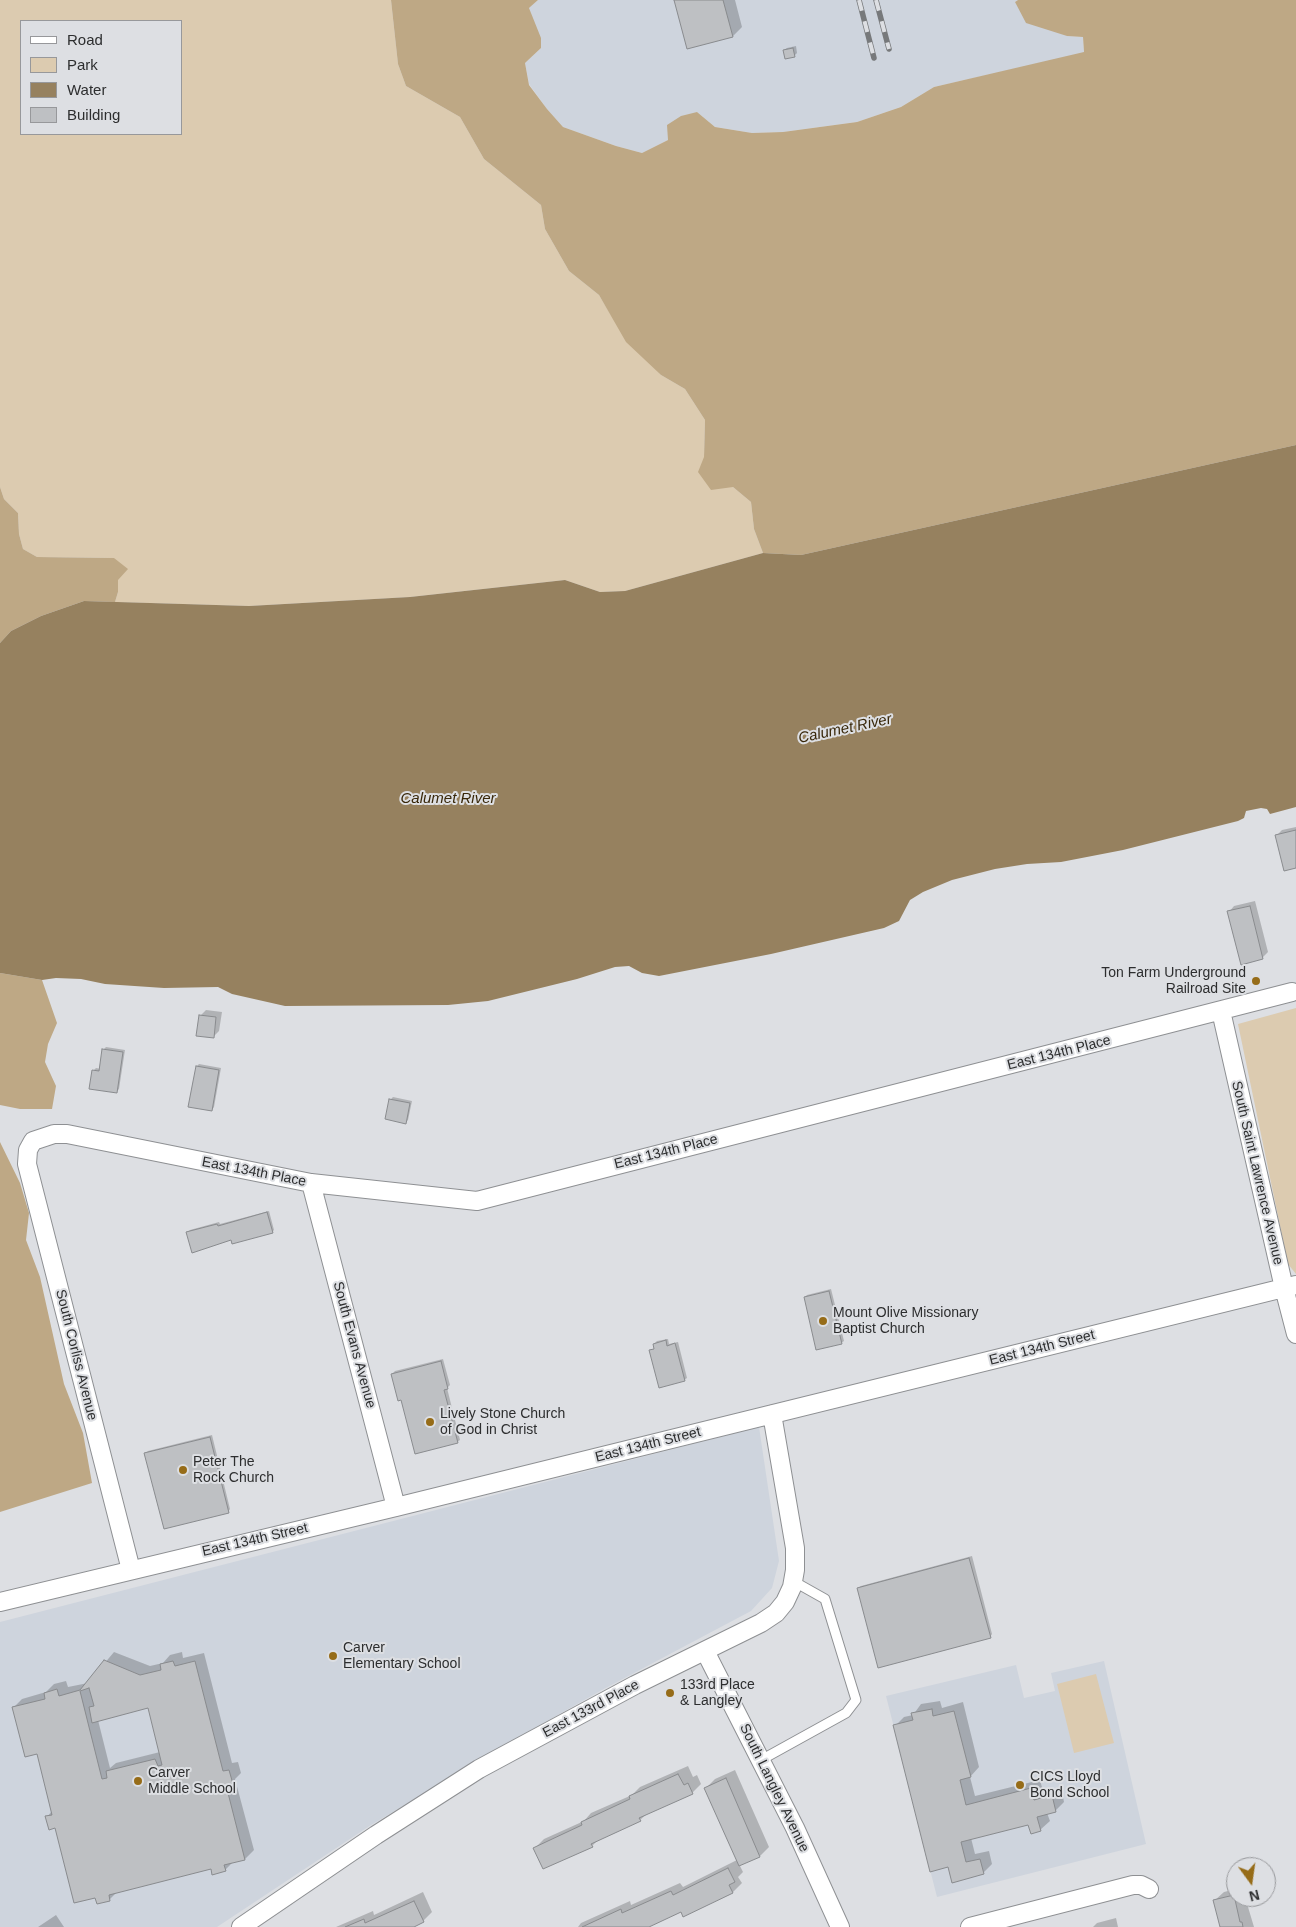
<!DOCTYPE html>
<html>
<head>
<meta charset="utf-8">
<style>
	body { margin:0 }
	#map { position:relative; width:1296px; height:1927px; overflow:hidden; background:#dddfe3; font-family:Helvetica,sans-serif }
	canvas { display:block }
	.legend { position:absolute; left:20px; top:20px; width:162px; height:115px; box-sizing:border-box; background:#dddfe3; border:1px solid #97989b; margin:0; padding:6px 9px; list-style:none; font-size:15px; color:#2d2e2f }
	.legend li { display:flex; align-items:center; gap:10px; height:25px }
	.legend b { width:25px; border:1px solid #97989b }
	.north { position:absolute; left:1226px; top:1857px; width:50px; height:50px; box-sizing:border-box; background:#dddfe3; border:1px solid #97989b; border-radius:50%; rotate:166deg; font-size:14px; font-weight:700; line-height:20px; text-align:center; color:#2d2e2f }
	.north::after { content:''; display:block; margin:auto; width:18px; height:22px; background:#966c18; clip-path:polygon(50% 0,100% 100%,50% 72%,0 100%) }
</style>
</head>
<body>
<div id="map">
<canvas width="1296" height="1927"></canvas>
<ul class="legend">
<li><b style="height:6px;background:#fff"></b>Road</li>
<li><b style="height:14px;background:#dccbb0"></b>Park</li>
<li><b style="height:14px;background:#96815f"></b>Water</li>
<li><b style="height:14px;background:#bec0c3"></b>Building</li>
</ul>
<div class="north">N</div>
</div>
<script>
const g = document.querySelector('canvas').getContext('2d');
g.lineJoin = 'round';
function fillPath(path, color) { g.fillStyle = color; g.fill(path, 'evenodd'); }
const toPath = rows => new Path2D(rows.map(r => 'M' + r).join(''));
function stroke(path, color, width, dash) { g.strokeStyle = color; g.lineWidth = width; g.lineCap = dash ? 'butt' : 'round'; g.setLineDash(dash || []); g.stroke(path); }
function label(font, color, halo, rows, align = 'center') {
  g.font = font + ' Helvetica,sans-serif'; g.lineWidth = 4; g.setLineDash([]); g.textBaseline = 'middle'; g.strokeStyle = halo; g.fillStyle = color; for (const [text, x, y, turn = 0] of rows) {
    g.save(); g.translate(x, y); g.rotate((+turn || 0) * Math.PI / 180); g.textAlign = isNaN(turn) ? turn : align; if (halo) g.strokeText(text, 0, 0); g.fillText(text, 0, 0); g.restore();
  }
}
fillPath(toPath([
	[538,0,1018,0,1015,2,1067,36,1083,37,1084,53,934,87,901,107,857,122,783,132,752,133,715,127,697,112,668,140,642,153,616,146,563,127,547,109,529,84,525,63,541,48,529,8],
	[759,1427,779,1561,772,1588,751,1611,602,1690,503,1746,371,1825,217,1927,0,1927,0,1622],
	[1104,1661,1146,1844,937,1897,886,1696,1016,1665,1024,1698,1055,1691,1051,1673]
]), '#ced4dd');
fillPath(toPath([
	[0,0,391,0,398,64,406,86,460,117,484,159,541,205,545,229,569,271,599,295,611,315,661,375,685,389,705,420,704,457,733,487,751,502,754,529,763,553,625,591,600,592,565,580,410,597,249,606,115,602,118,592,114,558,37,557,23,549,19,534,18,513,4,499,0,487],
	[21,21,181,21,181,134,21,134],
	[1296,1008,1296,1274,1288,1264,1238,1024],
	[1096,1674,1114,1743,1074,1753,1057,1684]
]), '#dccbb0');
fillPath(toPath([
	[391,0,538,0,529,8,541,38,541,48,525,63,529,85,547,109,563,127,616,146,642,153,668,140,667,125,681,116,697,112,715,127,752,133,783,132,857,122,901,107,934,87,1084,52,1083,37,1067,36,1026,23,1015,2,1018,0,1296,0,1296,445,801,555,763,553,754,529,751,502,733,487,711,490,698,472,704,457,705,420,685,389,661,375,626,342,599,295,569,271,545,229,541,205,484,159,460,117,406,86,398,64],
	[0,487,4,499,18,513,19,534,23,549,37,557,114,558,128,569,118,580,118,592,115,602,84,601,41,616,11,631,0,643],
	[0,973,42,980,57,1023,48,1044,45,1062,56,1086,52,1109,20,1109,0,1105],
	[0,1142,20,1183,29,1213,26,1240,40,1277,64,1384,83,1433,92,1483,0,1512]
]), '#bea885');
fillPath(toPath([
	[1296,445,1296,807,1270,814,1267,809,1261,808,1246,811,1244,818,1238,821,1123,850,1061,862,1027,864,995,869,952,880,923,892,910,900,899,921,884,928,771,954,659,976,642,973,629,966,615,967,577,979,488,1001,448,1005,285,1006,232,994,218,987,164,988,105,984,81,979,56,978,42,980,0,973,0,643,11,631,41,616,84,601,249,606,410,597,565,580,600,592,625,591,763,553,801,555]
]), '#96815f');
fillPath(toPath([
	[675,0,735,0,742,27,733,36],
	[796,46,797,53,795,55,786,58,784,50,787,48],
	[1296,827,1296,866,1276,836,1282,830],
	[1255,901,1268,952,1262,958,1229,912,1234,906],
	[206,1010,222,1012,219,1031,213,1037,200,1016],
	[106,1047,125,1050,119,1089,116,1092,93,1071,96,1068,101,1069,104,1049],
	[199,1064,221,1068,214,1107,212,1110,197,1066],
	[393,1097,412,1101,408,1120,406,1122,390,1100],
	[269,1211,274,1230,272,1232,232,1239,188,1232,190,1230,219,1222,220,1224],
	[831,1289,844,1341,841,1343,805,1297,807,1295],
	[668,1339,669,1344,678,1342,687,1378,684,1380,651,1351,655,1348,654,1344,657,1341],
	[443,1359,450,1385,447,1388,460,1440,457,1442,402,1399,392,1374,395,1371],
	[212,1435,230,1509,228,1512,145,1454,148,1451],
	[972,1556,992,1634,990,1637,858,1588,861,1586],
	[114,1652,150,1666,163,1663,170,1655,182,1652,183,1658,204,1653,232,1763,238,1762,241,1773,235,1779,254,1850,245,1859,234,1861,225,1870,211,1867,118,1891,110,1899,96,1896,56,1827,47,1817,52,1811,38,1753,13,1708,22,1699,46,1692,54,1684,66,1681,68,1687,88,1683],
	[149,1707,160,1752,116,1763,110,1768,98,1720],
	[940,1701,942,1708,963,1702,979,1767,970,1777,975,1796,1040,1780,1043,1791,1061,1787,1064,1802,1055,1811,1047,1813,1050,1821,1040,1830,1029,1823,971,1838,975,1854,989,1851,992,1864,983,1873,949,1866,895,1726,904,1717,913,1715,921,1704],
	[688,1766,693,1777,697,1775,701,1784,692,1793,648,1813,640,1820,598,1840,592,1846,535,1848,544,1839,584,1821,591,1813,632,1795,640,1787],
	[735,1770,769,1847,760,1856,739,1864,743,1872,738,1877,742,1883,733,1892,684,1915,682,1910,646,1927,578,1927,581,1923,630,1901,631,1905,680,1883,683,1887,737,1860,706,1788,715,1779],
	[1236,1889,1236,1897,1245,1897,1254,1927,1221,1927,1214,1901,1224,1892],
	[423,1892,432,1912,423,1921,411,1927,336,1927,373,1911,374,1915],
	[56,1915,64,1927,38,1927],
	[1116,1918,1118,1927,1093,1927,1097,1923]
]), '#0003');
const building = toPath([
	[674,0,723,0,733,37,687,49,674,0],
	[793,48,795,57,785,59,783,50,793,48],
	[1296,830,1296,868,1284,871,1275,835,1296,830],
	[1250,906,1263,959,1241,965,1227,911,1250,906],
	[199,1015,216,1017,214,1038,196,1036,199,1015],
	[102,1049,123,1052,117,1093,89,1089,92,1070,99,1071,102,1049],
	[196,1066,219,1070,212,1111,188,1107,196,1066],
	[389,1099,410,1103,406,1124,385,1119,389,1099],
	[267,1212,273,1233,232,1244,231,1240,192,1253,186,1232,217,1224,218,1226,267,1212],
	[829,1291,842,1344,816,1350,804,1297,829,1291],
	[666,1340,667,1346,675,1343,685,1381,659,1388,649,1350,654,1349,653,1344,666,1340],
	[441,1361,448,1389,444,1390,458,1443,415,1454,401,1400,398,1401,391,1374,441,1361],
	[210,1437,229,1513,164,1529,144,1453,210,1437],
	[969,1558,991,1638,878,1668,857,1588,969,1558],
	[104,1660,140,1675,161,1670,160,1664,173,1661,175,1666,195,1661,223,1771,229,1770,233,1784,226,1785,245,1860,224,1865,226,1871,212,1875,211,1869,109,1895,110,1901,97,1904,95,1898,74,1903,55,1828,49,1830,45,1816,52,1815,37,1754,25,1757,12,1707,45,1699,44,1693,57,1689,59,1696,80,1690,104,1660],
	[89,1688,94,1706,89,1707,92,1723,148,1708,162,1765,158,1766,155,1759,106,1771,107,1778,102,1779,80,1691,89,1688],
	[932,1709,933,1716,954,1711,971,1777,960,1780,966,1805,1031,1788,1034,1800,1052,1795,1056,1812,1037,1817,1041,1831,1031,1834,1028,1825,961,1842,966,1862,980,1859,984,1874,952,1883,948,1867,930,1872,893,1725,913,1720,911,1713,932,1709],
	[678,1774,684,1785,688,1783,693,1794,639,1818,641,1821,591,1844,593,1847,543,1869,533,1848,582,1825,581,1822,630,1799,629,1796,678,1774],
	[726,1778,760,1857,739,1866,704,1788,726,1778],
	[728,1868,735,1882,729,1885,733,1893,683,1917,681,1912,649,1927,582,1927,621,1909,622,1913,671,1891,673,1895,728,1868],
	[1234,1895,1240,1922,1242,1922,1243,1927,1220,1927,1213,1900,1234,1895],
	[414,1901,424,1922,414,1927,345,1927,364,1919,365,1923,414,1901]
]);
fillPath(building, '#bec0c3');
stroke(building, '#898b8e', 1);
const lane = toPath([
	[761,1760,846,1713,856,1700,825,1599,793,1581]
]);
const street = toPath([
	[1221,1011,1284,1288,1296,1334],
	[311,1183,396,1507],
	[131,1570,27,1164,28,1150,33,1141,54,1134,67,1134,311,1183,477,1201,1292,992],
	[0,1602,396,1507,1296,1285],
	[705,1651,795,1828,840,1927],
	[241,1927,376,1835,479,1769,635,1685,761,1623,776,1613,785,1602,792,1587,795,1570,795,1548,772,1414],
	[970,1927,1133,1885,1141,1885,1149,1889]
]);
stroke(lane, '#8e9093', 11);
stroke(street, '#8e9093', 20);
stroke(lane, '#fff', 9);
stroke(street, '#fff', 18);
const rail = toPath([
	[859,0,874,58],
	[876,0,889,49]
]);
stroke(rail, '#77797b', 5.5);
stroke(rail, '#dddfe3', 4, [11]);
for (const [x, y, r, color] of [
	[1256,981,5,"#966c18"],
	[823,1321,5,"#966c18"],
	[430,1422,5,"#966c18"],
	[183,1470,5,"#966c18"],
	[333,1656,5,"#966c18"],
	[670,1693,5,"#966c18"],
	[138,1781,5,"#966c18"],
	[1020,1785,5,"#966c18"]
]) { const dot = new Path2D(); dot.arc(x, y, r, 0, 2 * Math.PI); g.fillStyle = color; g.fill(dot); stroke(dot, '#dddfe3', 2); }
label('14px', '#2d2e2f', '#dddfe3', [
	["Ton Farm Underground",1246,973,"right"],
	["Railroad Site",1246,989,"right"],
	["Mount Olive Missionary",833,1313],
	["Baptist Church",833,1329],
	["Lively Stone Church",440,1414],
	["of God in Christ",440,1430],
	["Peter The",193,1462],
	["Rock Church",193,1478],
	["Carver",343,1648],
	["Elementary School",343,1664],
	["133rd Place",680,1685],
	["& Langley",680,1701],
	["Carver",148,1773],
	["Middle School",148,1789],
	["CICS Lloyd",1030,1777],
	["Bond School",1030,1793]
], 'left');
label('14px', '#2d2e2f', '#dddfe3', [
	["East 134th Place",1059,1053,-14],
	["East 134th Place",666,1152,-14],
	["East 134th Place",254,1172,11],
	["South Saint Lawrence Avenue",1257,1173,77],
	["South Evans Avenue",354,1345,75],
	["East 134th Street",1042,1348,-14],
	["South Corliss Avenue",76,1355,76],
	["East 134th Street",648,1445,-14],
	["East 134th Street",255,1540,-13],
	["East 133rd Place",591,1709,-28],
	["South Langley Avenue",774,1788,64]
]);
label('italic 15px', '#382709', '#dddfe3', [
	["Calumet River",845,729,-12],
	["Calumet River",448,799]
]);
</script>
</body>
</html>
